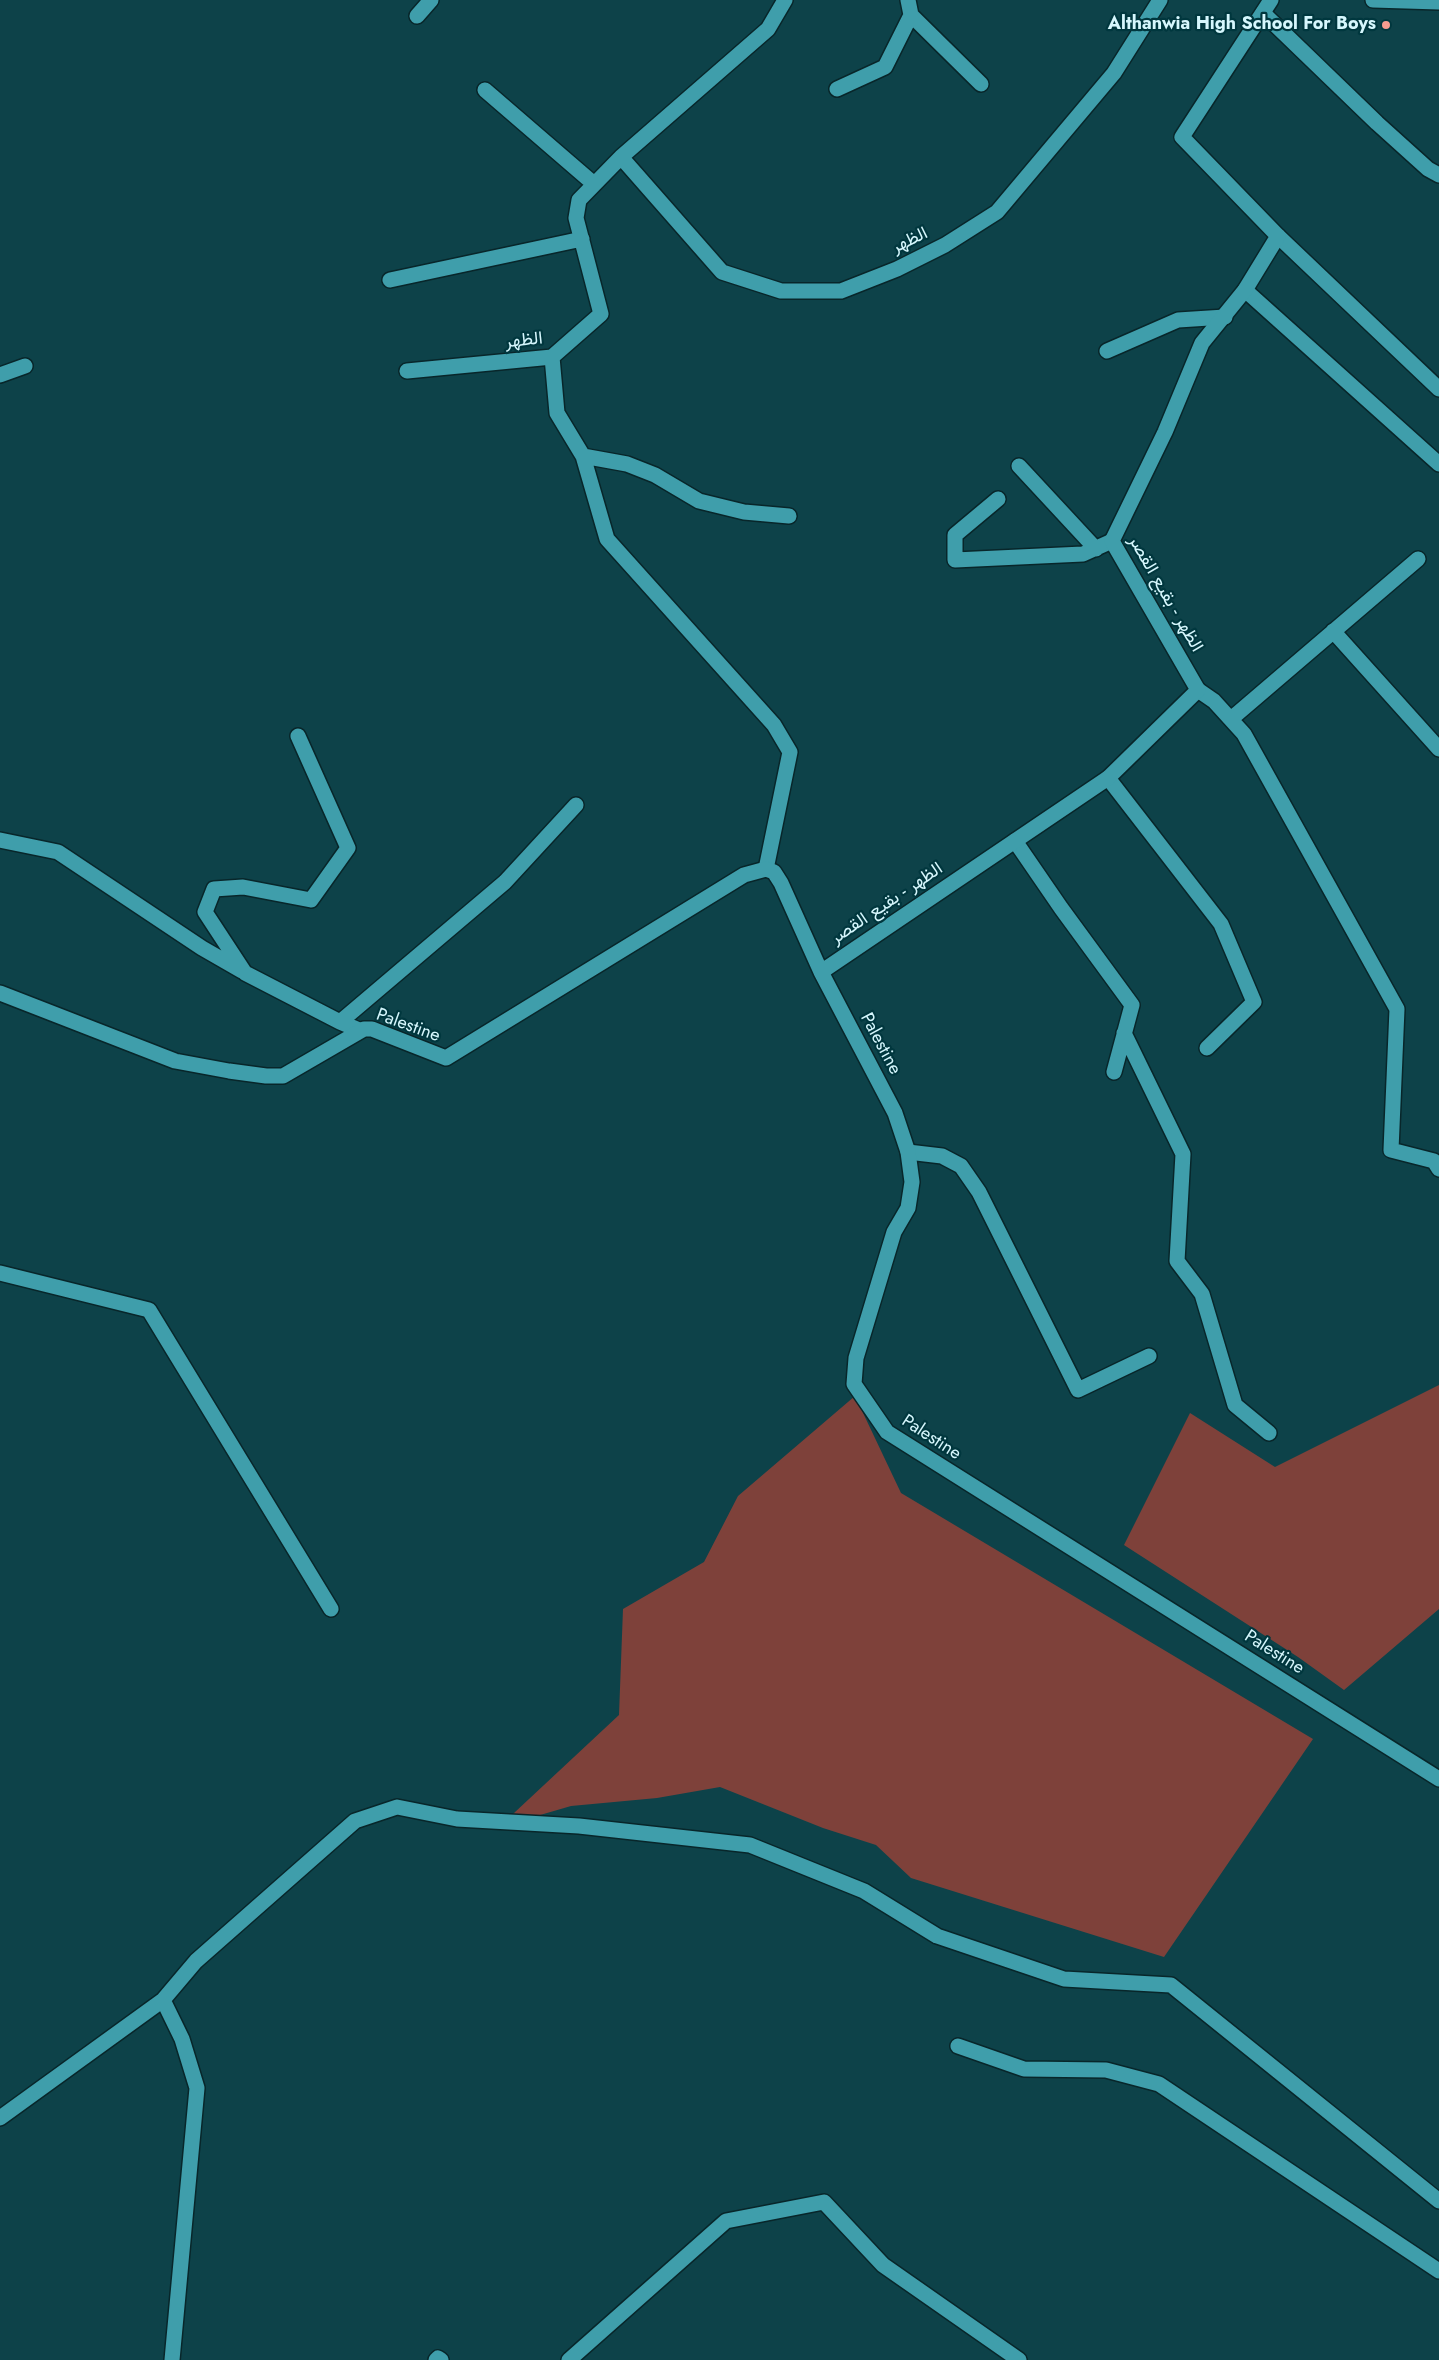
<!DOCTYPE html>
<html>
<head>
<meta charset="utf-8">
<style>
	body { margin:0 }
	canvas { display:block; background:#0d4249 }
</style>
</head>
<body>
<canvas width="1439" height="2360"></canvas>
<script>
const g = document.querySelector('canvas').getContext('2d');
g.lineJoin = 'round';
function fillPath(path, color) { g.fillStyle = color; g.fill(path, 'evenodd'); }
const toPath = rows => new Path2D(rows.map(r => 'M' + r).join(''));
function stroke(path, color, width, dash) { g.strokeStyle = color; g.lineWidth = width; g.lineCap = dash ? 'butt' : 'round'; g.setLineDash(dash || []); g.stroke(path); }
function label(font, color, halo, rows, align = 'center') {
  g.font = font + ' Jost,Vazirmatn,sans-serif'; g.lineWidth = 4.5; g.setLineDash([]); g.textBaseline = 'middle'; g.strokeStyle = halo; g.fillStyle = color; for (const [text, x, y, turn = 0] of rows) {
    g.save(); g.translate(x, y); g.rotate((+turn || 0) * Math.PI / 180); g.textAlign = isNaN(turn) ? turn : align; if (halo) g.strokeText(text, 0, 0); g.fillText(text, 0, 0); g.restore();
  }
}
fillPath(toPath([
	[1439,1385,1439,1609,1344,1690,1298,1657,1124,1545,1190,1413,1275,1467],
	[855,1396,901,1493,1313,1739,1164,1957,911,1878,876,1845,823,1828,720,1787,657,1798,571,1806,499,1827,619,1715,623,1609,704,1562,738,1496]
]), '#7e413a');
const street = toPath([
	[1263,13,1377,123,1428,169,1439,175],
	[911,15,981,84],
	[417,16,431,0],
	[837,89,885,67,911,15,908,0],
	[485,90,594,184],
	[621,157,722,272,781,291,841,291,897,269,945,245,997,212,1114,73,1160,0],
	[1278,236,1439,389],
	[390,280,582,239],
	[1245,290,1439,464],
	[1107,351,1178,320,1225,317],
	[552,357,557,413,583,456,607,539,774,725,790,752,766,869],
	[407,371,552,357,601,314,576,218,579,200,621,157,768,29,785,0],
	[0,375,25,366],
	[583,456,627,464,655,475,699,501,744,512,789,516],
	[1019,466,1096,549],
	[998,499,955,535,955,560,1083,554,1112,541],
	[1333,631,1439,749],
	[1198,690,1214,701,1244,734,1397,1009,1391,1150,1434,1161,1439,1169],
	[1231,719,1418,559],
	[298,736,348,848,311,900,243,887,214,889,205,912,245,973,340,1022],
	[1108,778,1221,924,1254,1002,1207,1048],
	[0,840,58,852,202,948,242,971],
	[1015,841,1061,908,1132,1005,1114,1072],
	[359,1030,340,1022,505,882,576,805],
	[1124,1033,1183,1154,1177,1261,1202,1294,1235,1405,1269,1433],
	[908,1152,942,1156,961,1166,979,1192,1078,1390,1149,1356],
	[0,1273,149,1310,331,1609],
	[958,2046,1024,2069,1106,2070,1159,2084,1439,2271],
	[0,2118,163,2000],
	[172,2360,197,2088,182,2039,163,2000,196,1961,355,1821,397,1807,457,1819,579,1826,750,1845,864,1891,937,1936,1064,1979,1171,1985,1439,2201],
	[436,2360,438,2358,441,2360],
	[569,2360,726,2221,824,2202,883,2265,1019,2360]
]);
const secondary = toPath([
	[1373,0,1439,2],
	[821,972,1108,778,1198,690,1112,541,1165,432,1202,343,1245,290,1278,236,1182,137,1271,0],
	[0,993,175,1061,229,1071,266,1076,283,1076,364,1029,372,1029,446,1058,744,875,766,869,774,872,781,883,821,972,895,1113,908,1152,912,1182,908,1208,894,1232,856,1358,854,1384,887,1432,1439,1779]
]);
stroke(street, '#08262a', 18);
stroke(secondary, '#08262a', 18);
stroke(street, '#3f9eab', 15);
stroke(secondary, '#3f9eab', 15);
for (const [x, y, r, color] of [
	[1386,25,5,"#f59c90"]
]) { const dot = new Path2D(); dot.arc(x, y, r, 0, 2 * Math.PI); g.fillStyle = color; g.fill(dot); stroke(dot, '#00373e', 2); }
label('bold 18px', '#d6f7fd', '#00373e', [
	["Althanwia High School For Boys",1376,25]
], 'right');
label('18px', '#d6f7fd', '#00373e', [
	["الظهر",910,241,-26],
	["الظهر",524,341,-6],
	["الظهر - بقيع القصر",1165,594,60],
	["الظهر - بقيع القصر",887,904,-34],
	["Palestine",408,1026,20],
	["Palestine",880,1044,62],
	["Palestine",931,1438,33],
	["Palestine",1274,1653,32]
]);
</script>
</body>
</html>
